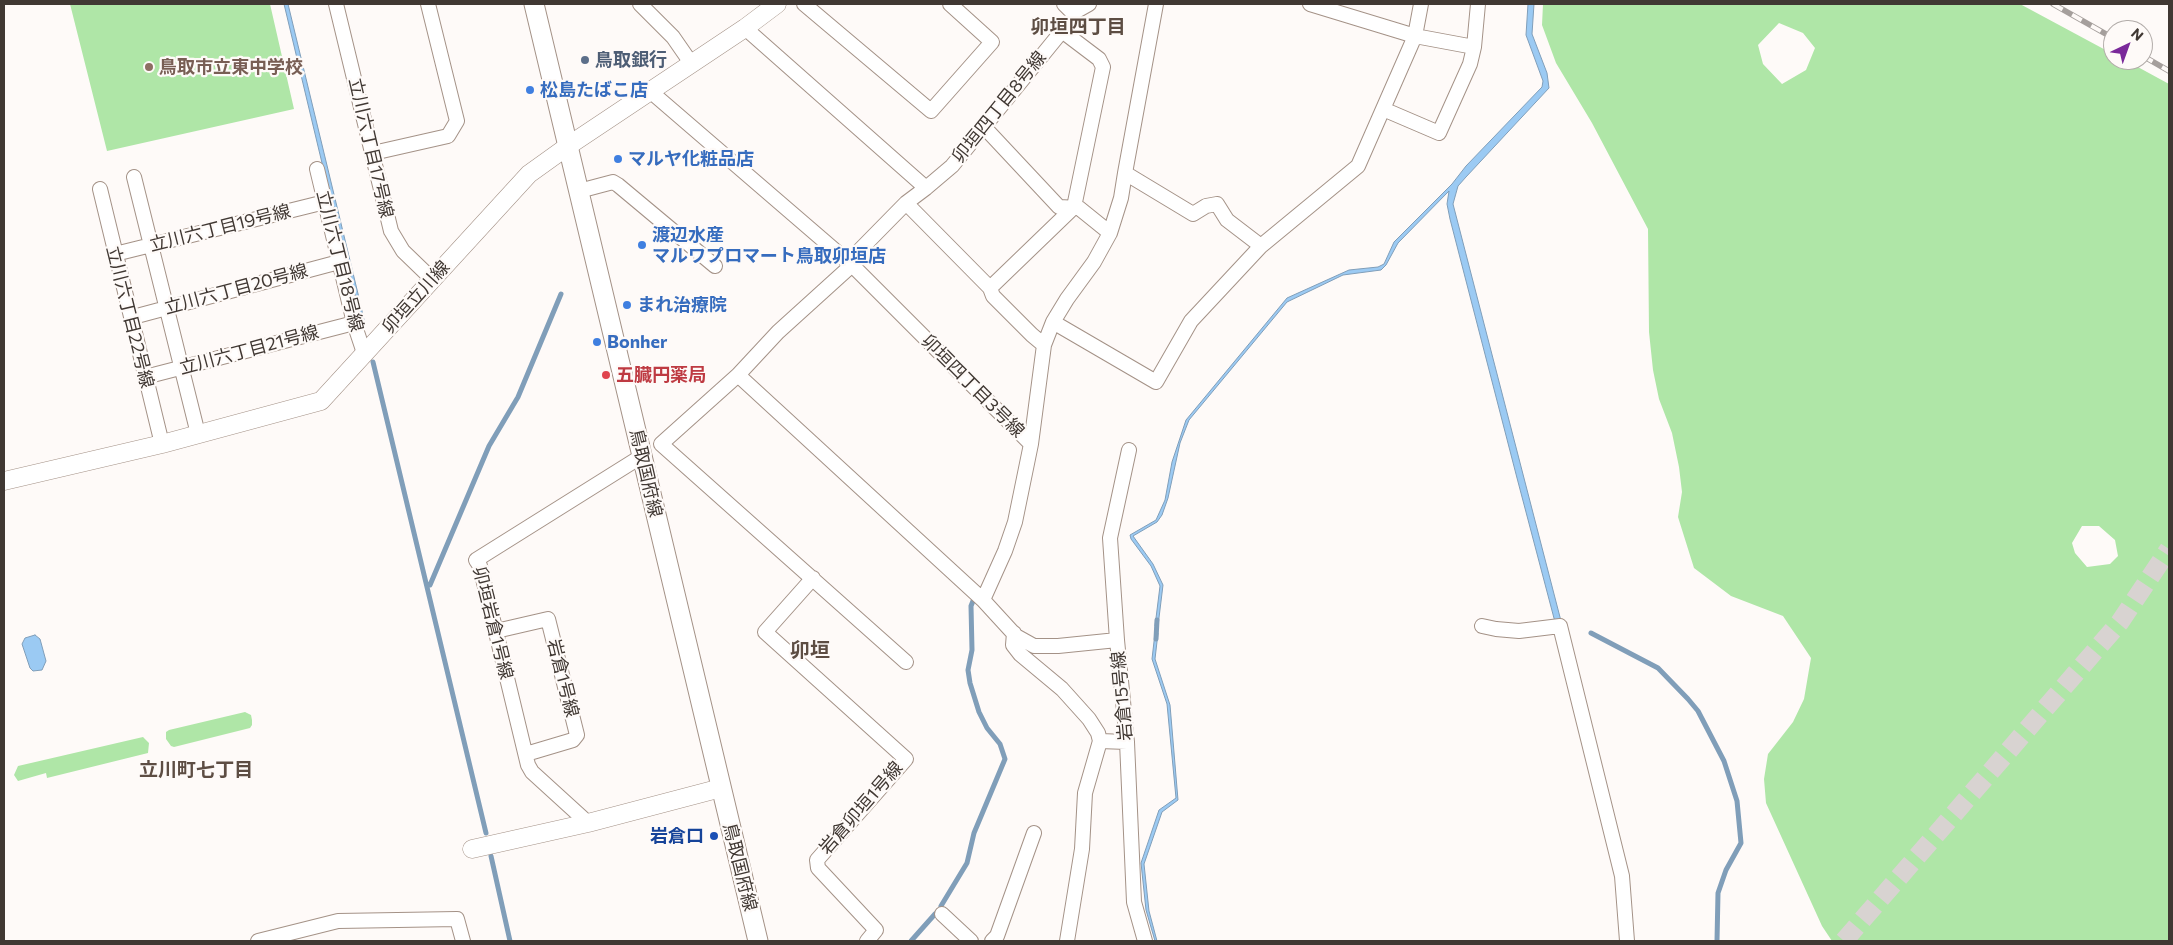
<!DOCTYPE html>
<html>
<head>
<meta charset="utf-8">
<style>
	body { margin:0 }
	#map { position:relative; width:2173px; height:945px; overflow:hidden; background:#fefaf8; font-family:Commissioner,sans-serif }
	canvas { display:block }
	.frame { position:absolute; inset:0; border:5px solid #403833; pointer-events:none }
	.north { position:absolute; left:2103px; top:20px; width:50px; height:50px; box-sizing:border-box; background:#fefaf8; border:1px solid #b2aca9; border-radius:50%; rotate:42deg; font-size:14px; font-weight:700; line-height:20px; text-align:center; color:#403833 }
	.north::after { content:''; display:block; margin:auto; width:18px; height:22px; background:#7a299a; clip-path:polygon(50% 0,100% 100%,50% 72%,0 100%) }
</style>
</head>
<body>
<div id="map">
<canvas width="2173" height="945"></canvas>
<div class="frame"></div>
<div class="north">N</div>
</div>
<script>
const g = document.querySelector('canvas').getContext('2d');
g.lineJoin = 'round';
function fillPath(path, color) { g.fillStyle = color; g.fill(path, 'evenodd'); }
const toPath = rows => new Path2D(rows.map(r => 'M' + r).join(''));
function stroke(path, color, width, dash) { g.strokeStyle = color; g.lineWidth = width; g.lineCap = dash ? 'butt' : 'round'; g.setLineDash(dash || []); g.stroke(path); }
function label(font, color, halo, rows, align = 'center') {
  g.font = font + ' Commissioner,"Noto Sans JP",sans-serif'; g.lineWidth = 4.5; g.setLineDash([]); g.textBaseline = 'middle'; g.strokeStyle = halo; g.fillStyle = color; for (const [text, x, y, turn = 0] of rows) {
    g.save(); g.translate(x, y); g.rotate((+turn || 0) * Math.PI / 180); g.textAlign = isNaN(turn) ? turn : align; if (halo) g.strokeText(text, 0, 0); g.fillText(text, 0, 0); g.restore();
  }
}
fillPath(toPath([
	[70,4,270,4,294,109,107,151],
	[1543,4,2020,4,2113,54,2113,60,2125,60,2169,84,2169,941,1832,941,1822,926,1766,803,1764,779,1768,754,1793,722,1804,699,1811,658,1783,616,1731,596,1694,568,1678,517,1682,492,1679,467,1672,433,1659,399,1653,370,1649,332,1648,229,1592,123,1556,63,1542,25],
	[1779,23,1803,33,1815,48,1806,70,1782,84,1763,64,1758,45],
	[2082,526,2099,526,2115,540,2118,556,2110,564,2087,567,2075,553,2072,543],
	[245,712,251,715,252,720,252,725,250,728,174,747,171,746,166,739,166,732,169,730],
	[143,737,149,743,148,753,47,778,46,773,18,781,14,775,18,766]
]), '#afe6a7');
const water = toPath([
	[284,4,288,4,360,302,364,320,360,322,284,4],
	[1528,4,1534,4,1532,34,1547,73,1549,88,1466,177,1458,186,1453,204,1561,621,1555,622,1517,478,1450,219,1447,204,1449,191,1398,243,1386,265,1381,270,1343,275,1287,302,1189,420,1180,443,1168,498,1162,515,1157,522,1133,536,1153,564,1163,585,1158,626,1155,626,1160,586,1151,566,1131,539,1130,535,1156,520,1165,500,1172,462,1186,420,1287,298,1349,270,1378,267,1384,264,1394,242,1452,184,1466,166,1542,87,1543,81,1526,35,1528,4],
	[1155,633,1158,633,1155,659,1170,705,1178,800,1162,812,1144,864,1149,911,1157,941,1155,941,1146,910,1141,863,1159,810,1176,798,1167,704,1152,659,1155,633],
	[35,635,40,639,46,661,42,670,33,671,30,668,22,644,25,638,35,635]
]);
fillPath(water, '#9bcaf3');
stroke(water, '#809eb9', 1);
stroke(toPath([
	[373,362,486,833],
	[430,585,489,446,518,397,561,294],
	[1591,633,1658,668,1688,699,1698,711,1724,761,1737,801,1741,843,1726,870,1718,893,1717,941],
	[1156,639,1157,620],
	[491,856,510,941],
	[941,906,967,863,974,833,1005,759,1000,744,987,728,979,712,970,683,968,670,972,650,971,606,973,601],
	[911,941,935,914]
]), '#809eb9', 5);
stroke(toPath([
	[1844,941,2120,622,2169,549]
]), '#d8d3d1', 19, [19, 9]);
const minor = toPath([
	[336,4,391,231,403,251,432,279],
	[640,4,673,37,691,63],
	[804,4,931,111,992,42,950,4],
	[1064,4,1073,13,1089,4],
	[1310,4,1415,36,1474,47],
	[745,28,926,188,906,203,990,288,1074,207,1103,67,1099,59,1062,31,952,166,926,188],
	[650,91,852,265,1031,444,1044,345,1053,322,1156,382,1191,321,1261,246,1358,166,1415,36,1421,4],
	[1383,109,1439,133,1470,64,1474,47,1478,4],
	[985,128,1059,207,1079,208,1110,233],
	[373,153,448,136,457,121,428,4],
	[317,169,354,323,364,353],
	[1125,173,1156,4],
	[134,177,198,434],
	[100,189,162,444],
	[579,191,613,182,618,185,715,266],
	[115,254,325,202],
	[848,262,906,203],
	[852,265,778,332,738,375,661,444,906,662],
	[990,288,993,296,1032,335,1044,345],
	[133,317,339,262],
	[1053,322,1067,299,1094,262,1110,233,1121,198,1125,173,1193,214,1206,206,1217,204,1227,220,1261,246],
	[738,375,983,600,1016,636,1034,646,1058,646,1117,640],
	[145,377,354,323],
	[1129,450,1110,538,1117,640,1127,742,1134,902,1145,941],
	[813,578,765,632,906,759,817,860,818,868,876,930,867,941],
	[983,600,1005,551,1015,522,1031,444],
	[1482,626,1496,629,1519,631,1560,626,1622,876,1627,941],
	[496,631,548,619,577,735,573,740,526,754],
	[1014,633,1013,645,1020,654,1062,689,1089,719,1098,733,1100,741,1085,793,1082,849,1067,941],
	[1100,741,1127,742],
	[588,823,532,772,528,765,480,566,476,560,642,456],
	[942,914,971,941],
	[258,941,338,921,457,919,463,941],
	[992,941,997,936,1034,833]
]);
const tertiary = toPath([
	[4,481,162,444,321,401,529,174,568,146,745,28,777,4],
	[472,849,588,823,721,788]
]);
const secondary = toPath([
	[534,4,758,941]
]);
stroke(minor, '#a49287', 16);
stroke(tertiary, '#a49287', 19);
stroke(secondary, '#a49287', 21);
stroke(minor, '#fff', 14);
stroke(tertiary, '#fff', 18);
stroke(secondary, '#fff', 19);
const rail = toPath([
	[2053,4,2113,38],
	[2143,56,2169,71]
]);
stroke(rail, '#a59f9c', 5.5);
stroke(rail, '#fefaf8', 4, [11]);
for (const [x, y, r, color] of [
	[585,60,5,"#5c6f8a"],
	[149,67,5,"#8d6e63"],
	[530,90,5,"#3f7fe0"],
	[618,159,5,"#3f7fe0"],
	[642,245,5,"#3f7fe0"],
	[627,305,5,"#3f7fe0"],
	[597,342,5,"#3f7fe0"],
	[606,375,5,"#e0444e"],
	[714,836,5,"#1a4fb4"]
]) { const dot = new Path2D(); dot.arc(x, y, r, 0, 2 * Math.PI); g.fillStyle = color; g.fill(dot); stroke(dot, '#fefaf8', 2); }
label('bold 18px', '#4e5e75', '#fefaf8', [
	["鳥取銀行",595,60]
], 'left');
label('bold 18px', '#785e54', '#fefaf8', [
	["鳥取市立東中学校",159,67]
], 'left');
label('bold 18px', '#366cbe', '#fefaf8', [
	["松島たばこ店",540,90],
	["マルヤ化粧品店",628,159],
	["渡辺水産",652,235],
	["マルワプロマート鳥取卯垣店",652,256],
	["まれ治療院",637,305],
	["Bonher",607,342]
], 'left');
label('18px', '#403833', '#fefaf8', [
	["卯垣四丁目8号線",999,107,-51],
	["立川六丁目17号線",371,148,77],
	["立川六丁目19号線",220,228,-14],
	["立川六丁目18号線",340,261,76],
	["立川六丁目20号線",236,289,-15],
	["卯垣立川線",416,297,-48],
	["立川六丁目22号線",130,317,76],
	["立川六丁目21号線",249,350,-15],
	["卯垣四丁目3号線",973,386,45],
	["鳥取国府線",646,473,77],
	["卯垣岩倉1号線",493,623,76],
	["岩倉1号線",563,678,76],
	["岩倉15号線",1122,696,-95],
	["岩倉卯垣1号線",861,808,-49],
	["鳥取国府線",740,867,76]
]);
label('bold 18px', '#be3a42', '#fefaf8', [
	["五臓円薬局",616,375]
], 'left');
label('bold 18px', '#164399', '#fefaf8', [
	["岩倉口",704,836]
], 'right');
label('bold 19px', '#5d4d43', '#fefaf8', [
	["卯垣四丁目",1078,27],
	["立川町七丁目",196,770]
]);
label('bold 20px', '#5d4d43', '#fefaf8', [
	["卯垣",810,650]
]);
</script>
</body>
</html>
